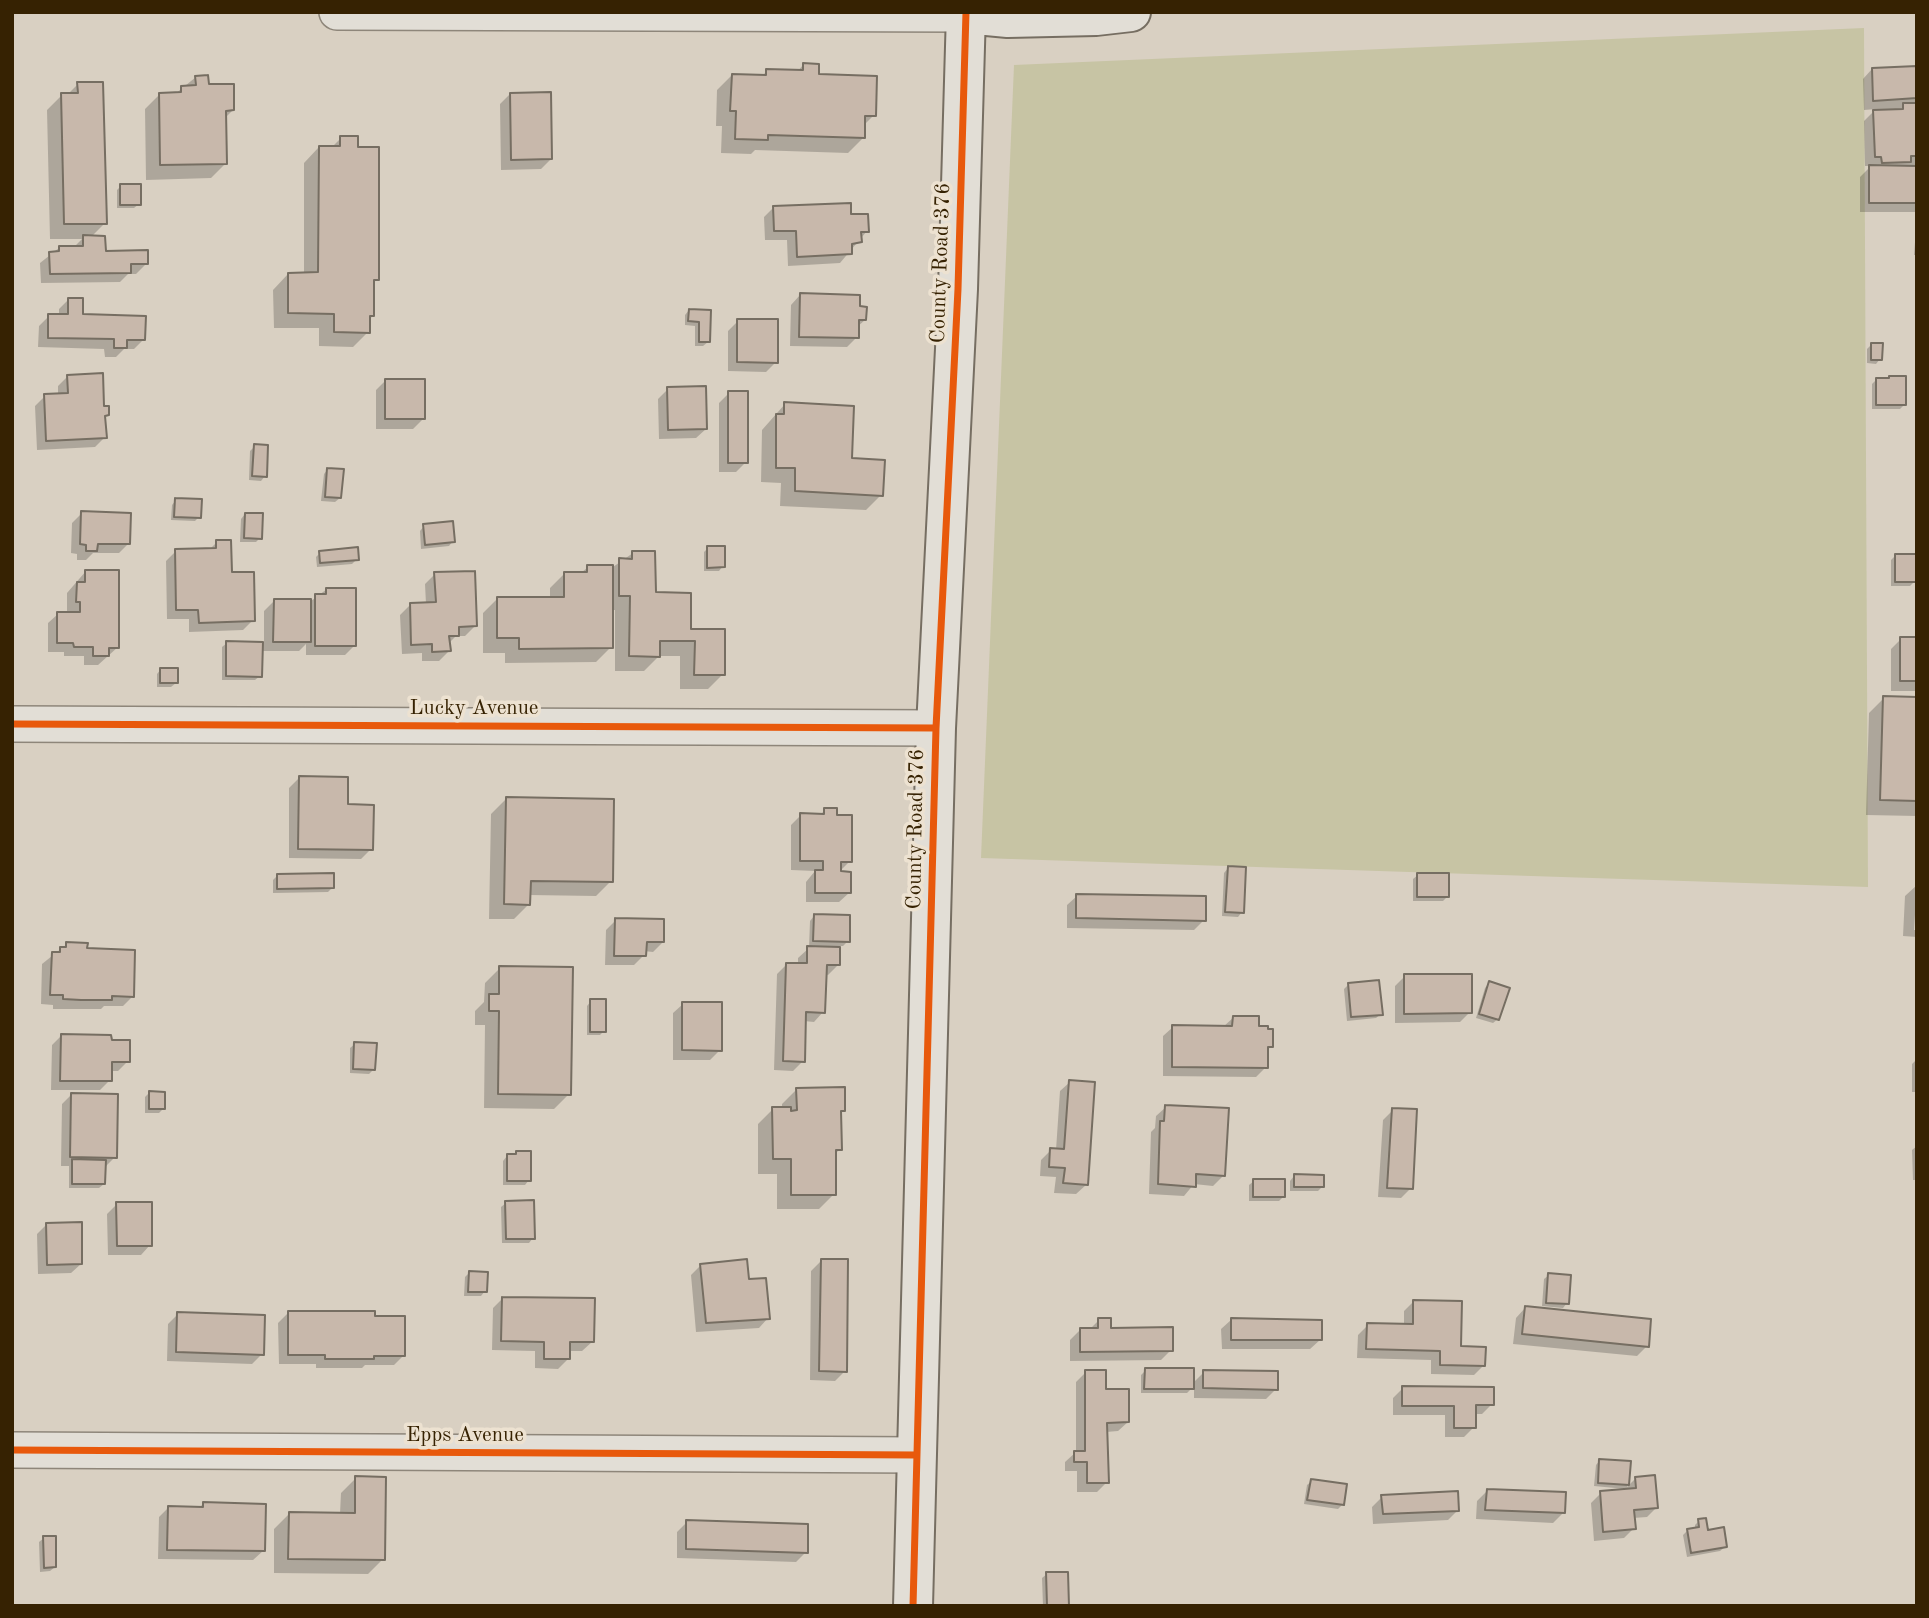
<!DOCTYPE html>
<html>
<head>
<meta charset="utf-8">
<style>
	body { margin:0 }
	#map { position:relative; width:1929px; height:1618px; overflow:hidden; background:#d9d0c2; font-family:"Old Standard TT",serif }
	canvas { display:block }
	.frame { position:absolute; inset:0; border:14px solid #362202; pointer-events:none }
</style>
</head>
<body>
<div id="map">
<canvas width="1929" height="1618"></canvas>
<div class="frame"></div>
</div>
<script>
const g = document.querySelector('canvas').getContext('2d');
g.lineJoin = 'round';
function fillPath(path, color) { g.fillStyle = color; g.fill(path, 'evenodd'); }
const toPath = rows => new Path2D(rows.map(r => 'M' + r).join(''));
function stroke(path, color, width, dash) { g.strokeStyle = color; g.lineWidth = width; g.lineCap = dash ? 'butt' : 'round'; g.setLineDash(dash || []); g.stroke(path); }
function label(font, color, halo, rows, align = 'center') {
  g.font = font + ' "Old Standard TT",serif'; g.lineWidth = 7; g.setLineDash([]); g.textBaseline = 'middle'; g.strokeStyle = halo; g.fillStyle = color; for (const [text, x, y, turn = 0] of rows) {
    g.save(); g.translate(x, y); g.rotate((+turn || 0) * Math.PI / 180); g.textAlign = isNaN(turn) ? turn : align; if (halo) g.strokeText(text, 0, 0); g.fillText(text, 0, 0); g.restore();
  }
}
fillPath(toPath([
	[1864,28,1868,887,981,858,1014,65]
]), '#c7c4a4');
fillPath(toPath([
	[803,65,874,115,863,126,863,138,848,153,755,150,751,154,721,153,722,126,716,126,717,90,732,75,762,76,767,71,797,72],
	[1917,67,1917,212,1860,212,1860,177,1871,166,1865,166,1864,121,1876,109,1864,110,1863,79,1872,69],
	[196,77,233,110,225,118,226,163,211,178,146,180,145,109,160,94,175,94],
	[78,84,105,223,91,237,104,252,146,264,136,274,128,274,120,282,41,283,40,263,59,248,73,248,82,239,50,239,47,110,62,95,67,95],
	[510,94,551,159,541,169,501,170,500,104],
	[341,138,377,279,373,284,373,316,368,320,368,332,353,347,319,346,319,328,274,328,273,290,288,274,304,274,304,163,319,147,331,148],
	[121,186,139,204,134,208,117,208,117,190],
	[774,207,849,216,867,231,840,263,788,266,787,240,765,240,764,217],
	[1917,216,1917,255,1914,255],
	[800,295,859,308,865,320,857,327,857,337,847,347,790,346,791,305],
	[69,299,82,316,144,339,134,349,124,349,116,357,105,357,104,349,38,347,39,326,49,316,59,316,59,309],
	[689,310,709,311,708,342,703,346,695,346,695,326,685,325,685,315],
	[738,321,776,362,766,372,728,371,728,331],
	[1871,345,1880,359,1876,364,1867,363,1867,349],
	[68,376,108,415,103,419,105,437,95,447,37,450,35,406,45,396,58,395,58,386],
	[386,380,423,419,413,429,376,429,376,390],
	[1876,380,1905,404,1900,409,1872,409,1872,384],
	[668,389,706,429,696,438,659,439,658,399],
	[729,393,746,462,736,472,719,472,719,403],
	[785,404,850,459,881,495,866,510,780,506,781,483,761,482,762,430],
	[255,446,265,476,261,481,249,480,250,451],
	[328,469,340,498,335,502,321,501,324,474],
	[176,500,199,517,195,521,171,520,172,505],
	[82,513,129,543,119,553,93,553,86,560,77,560,77,554,71,553,72,523],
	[245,514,260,538,256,542,240,542,241,519],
	[424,526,453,541,449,546,421,549,420,531],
	[217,542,253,620,243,630,189,632,189,619,167,619,166,561,176,551,209,550],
	[708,548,723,566,719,571,704,571,704,552],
	[320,553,357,559,352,564,317,567,316,557],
	[633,553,655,594,689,631,723,674,708,689,680,689,680,656,659,656,644,671,615,671,615,610,611,610,611,647,596,662,505,663,505,653,483,653,483,613,498,598,550,598,550,588,565,573,581,573,588,567,613,567],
	[1895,556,1917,557,1914,582,1910,586,1891,586,1891,560],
	[86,571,118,647,98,665,84,665,84,656,64,656,64,652,48,652,48,623,58,614,67,614,67,593],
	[435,574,475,626,465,636,456,636,448,644,449,651,439,661,422,661,422,653,402,654,400,615,410,605,426,604,425,584],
	[327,589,355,645,345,655,306,655,306,644,299,651,261,651,260,676,255,680,222,680,222,647,227,643,264,644,264,611,274,601,311,601],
	[1901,639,1917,639,1917,691,1891,691,1891,649],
	[161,669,176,683,171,687,157,687,157,674],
	[1884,698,1917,699,1917,816,1866,815,1869,713],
	[299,778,346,806,371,849,361,859,289,858,289,788],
	[506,799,611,881,596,896,529,895,529,904,514,919,489,919,491,814],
	[825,810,850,861,838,873,849,893,839,902,806,902,806,882,815,871,791,870,791,825,801,815,819,816],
	[1228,868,1242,912,1238,917,1222,916,1224,873],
	[1418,875,1447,897,1443,901,1413,901,1413,879],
	[277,876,332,888,328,892,273,893,273,880],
	[1917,885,1914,930,1917,930,1917,937,1903,936,1905,896],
	[1077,896,1204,920,1194,930,1067,928,1067,905],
	[814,916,848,941,843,946,839,946,838,965,828,975,825,974,823,1012,814,1022,804,1021,803,1061,793,1071,774,1070,777,974,787,964,798,965,798,958,809,948,810,921],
	[616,920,663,942,653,952,644,951,644,955,634,965,605,965,606,930],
	[67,944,85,950,133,996,123,1006,104,1006,101,1009,53,1009,53,1005,41,1004,42,964],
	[500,968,569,1094,554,1109,484,1108,485,1025,475,1025,475,1011,484,1002,485,983],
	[1405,976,1470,1012,1460,1022,1395,1023,1395,986],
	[1489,983,1498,1019,1493,1023,1476,1018,1485,988],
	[1349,984,1381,1014,1376,1018,1347,1021,1344,989],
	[591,1001,604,1031,600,1035,587,1035,587,1006],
	[683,1004,720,1050,710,1060,673,1060,673,1013],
	[1234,1017,1258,1028,1272,1046,1266,1051,1266,1067,1256,1077,1163,1076,1163,1036,1173,1027,1223,1027],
	[62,1035,128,1061,118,1071,110,1071,110,1080,100,1090,51,1090,52,1045],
	[355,1044,374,1069,369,1074,350,1073,350,1048],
	[1917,1059,1917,1092,1912,1092,1912,1064],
	[1070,1082,1086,1185,1076,1194,1054,1193,1056,1177,1040,1176,1041,1160,1051,1150,1056,1150,1060,1091],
	[797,1089,843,1110,839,1114,840,1149,834,1155,834,1194,819,1209,777,1209,777,1174,758,1174,758,1124,773,1109,782,1109,782,1104],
	[149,1093,163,1109,159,1113,145,1113,145,1097],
	[72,1094,115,1157,105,1167,104,1184,99,1188,69,1188,69,1166,61,1166,62,1104],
	[1166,1107,1223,1176,1213,1186,1194,1184,1184,1196,1149,1194,1151,1132,1155,1128,1156,1116],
	[1393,1110,1411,1188,1401,1198,1378,1197,1383,1120],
	[1917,1146,1917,1180,1913,1180,1912,1150],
	[517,1153,529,1180,525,1185,503,1185,503,1161,507,1156,514,1156],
	[1294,1176,1322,1187,1318,1191,1290,1191,1290,1181],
	[1254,1181,1284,1196,1279,1201,1249,1201,1249,1185],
	[506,1203,533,1238,529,1243,502,1243,501,1207],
	[117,1204,150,1245,141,1255,108,1255,107,1214],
	[47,1224,81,1264,71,1273,38,1274,37,1234],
	[821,1261,845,1371,835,1381,810,1380,811,1271],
	[701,1265,747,1281,768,1318,759,1328,696,1332,691,1275],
	[469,1273,485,1291,481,1296,464,1296,465,1277],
	[1549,1275,1567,1303,1563,1308,1542,1306,1544,1279],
	[503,1298,592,1342,582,1351,568,1351,568,1359,558,1369,535,1368,535,1351,492,1350,493,1308],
	[1414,1301,1459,1348,1484,1365,1474,1375,1431,1374,1431,1360,1357,1358,1358,1335,1368,1325,1404,1326,1404,1311],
	[1525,1308,1647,1346,1637,1356,1513,1344,1516,1318],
	[288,1313,373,1317,404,1355,394,1365,365,1365,362,1368,316,1368,316,1364,279,1364,278,1323],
	[178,1314,262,1354,252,1364,167,1361,168,1324],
	[1099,1320,1110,1329,1171,1350,1161,1360,1070,1361,1070,1340,1080,1330,1089,1330],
	[1231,1320,1320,1340,1310,1349,1222,1349,1221,1329],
	[1146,1370,1192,1384,1204,1372,1276,1389,1266,1399,1194,1398,1194,1386,1187,1393,1141,1393,1141,1375],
	[1086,1372,1104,1391,1128,1422,1118,1431,1106,1432,1107,1482,1097,1492,1077,1492,1077,1471,1065,1471,1065,1462,1076,1452,1076,1382],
	[1403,1388,1492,1404,1482,1414,1474,1414,1474,1427,1464,1437,1445,1437,1445,1415,1393,1415,1393,1398],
	[1600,1460,1629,1462,1627,1487,1635,1479,1657,1507,1647,1517,1633,1518,1634,1528,1624,1538,1594,1541,1591,1503,1601,1493,1626,1489,1594,1486,1596,1465],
	[356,1478,383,1559,368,1574,274,1573,274,1529,289,1514,340,1514,341,1493],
	[1312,1481,1343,1504,1338,1509,1304,1504,1307,1485],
	[1487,1491,1563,1513,1553,1523,1476,1519,1477,1501],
	[1382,1497,1458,1510,1448,1520,1373,1524,1372,1507],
	[203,1504,263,1551,253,1560,158,1559,159,1517,169,1507,199,1508],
	[1699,1521,1707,1532,1725,1547,1720,1551,1687,1557,1683,1535,1688,1530,1695,1529,1695,1525],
	[687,1522,806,1552,796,1562,677,1558,677,1532],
	[44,1538,55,1567,50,1571,40,1572,39,1542],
	[1047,1574,1067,1606,1043,1606,1042,1578]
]), '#0003');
const building = toPath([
	[803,63,819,64,819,74,877,76,876,116,865,116,865,138,768,135,768,140,735,139,736,111,730,111,732,74,766,75,766,69,803,70,803,63],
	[1917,66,1917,98,1873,101,1872,68,1917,66],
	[208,75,209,84,234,84,234,110,226,111,227,164,160,165,159,93,181,92,181,86,196,85,195,76,208,75],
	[77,82,103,82,107,224,64,224,61,93,78,93,77,82],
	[551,92,552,159,511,160,510,93,551,92],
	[1903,103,1917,103,1917,156,1911,156,1911,162,1882,163,1881,157,1875,157,1873,110,1903,109,1903,103],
	[340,136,358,136,358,147,379,147,379,280,374,280,374,316,370,316,370,333,334,332,334,314,288,313,288,273,318,272,319,146,340,146,340,136],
	[1869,165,1917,166,1917,203,1869,203,1869,165],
	[120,184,141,184,141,205,120,205,120,184],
	[851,203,851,214,868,214,869,232,861,232,862,242,852,244,852,254,797,257,796,231,774,231,773,206,851,203],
	[83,235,105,236,106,251,148,250,148,264,131,264,131,273,50,274,49,252,59,251,59,246,83,246,83,235],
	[800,293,860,295,860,306,867,307,866,320,859,320,859,338,799,337,800,293],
	[68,298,83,298,83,314,146,316,145,340,127,340,127,348,114,348,114,339,48,338,48,314,68,314,68,298],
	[689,309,711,310,710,342,699,342,699,322,688,321,689,309],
	[737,319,778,319,778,363,737,362,737,319],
	[1871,343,1883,343,1882,360,1871,360,1871,343],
	[103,373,104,406,109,406,109,415,105,416,107,438,46,441,44,394,68,393,67,375,103,373],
	[1889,376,1906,376,1906,405,1876,405,1876,378,1889,378,1889,376],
	[385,379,425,379,425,419,385,419,385,379],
	[706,386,707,429,668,430,667,387,706,386],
	[728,391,748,391,748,463,728,463,728,391],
	[784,402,854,406,852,458,885,460,883,496,795,491,795,468,776,468,776,414,784,414,784,402],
	[254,444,268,445,267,477,252,476,254,444],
	[327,468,344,469,341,498,325,497,327,468],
	[175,498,202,499,201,518,174,517,175,498],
	[81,511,131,513,130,544,98,544,97,551,86,551,86,545,80,544,81,511],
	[245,513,263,513,262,539,244,538,245,513],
	[453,521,455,542,425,545,423,524,453,521],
	[216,540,231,540,232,572,254,572,255,621,199,623,198,610,176,610,175,549,216,548,216,540],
	[707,546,725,546,725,567,707,568,707,546],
	[358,547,359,560,320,563,319,551,358,547],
	[632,551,655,551,656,592,691,593,691,629,725,629,725,675,694,675,695,641,660,641,660,657,629,656,630,596,619,596,619,558,632,559,632,551],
	[1895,554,1916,554,1916,582,1895,582,1895,554],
	[587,565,613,565,613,648,519,649,519,638,497,638,497,597,564,597,564,572,587,572,587,565],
	[85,570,119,570,119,648,109,648,109,656,93,656,93,647,74,647,73,643,57,643,57,612,80,612,80,602,76,602,77,582,85,582,85,570],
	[475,571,477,626,459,627,459,636,449,636,451,651,432,652,432,644,411,645,410,603,436,602,434,572,475,571],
	[326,588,356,588,356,646,315,646,315,594,326,594,326,588],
	[274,599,311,599,311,642,273,642,274,599],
	[1900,637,1917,637,1917,681,1900,681,1900,637],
	[226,641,263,642,262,677,226,676,226,641],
	[160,668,178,668,178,683,160,683,160,668],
	[1883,696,1917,697,1917,801,1880,800,1883,696],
	[299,776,348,777,348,804,374,805,373,850,298,849,299,776],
	[506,797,614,799,613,882,531,881,530,905,504,904,506,797],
	[824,808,837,808,837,815,852,815,852,862,841,862,841,871,851,872,851,893,815,893,815,870,823,870,823,861,800,861,800,813,824,814,824,808],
	[1228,866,1246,867,1244,913,1225,912,1228,866],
	[334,873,334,888,277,889,277,874,334,873],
	[1417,873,1449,873,1449,897,1417,897,1417,873],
	[1076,894,1206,896,1206,921,1076,918,1076,894],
	[814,914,850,915,850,942,813,941,814,914],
	[615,918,664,919,664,942,647,942,646,956,614,956,615,918],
	[66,942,88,943,87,948,135,950,134,997,112,996,112,1000,81,1000,63,999,63,995,50,995,52,952,60,952,60,947,66,947,66,942],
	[807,946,840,947,840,965,827,965,825,1013,806,1012,805,1062,783,1061,786,963,807,963,807,946],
	[499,966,573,967,571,1095,498,1094,499,1011,489,1011,489,994,499,994,499,966],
	[1404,974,1472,974,1472,1013,1404,1014,1404,974],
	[1379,980,1383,1015,1351,1017,1348,983,1379,980],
	[1489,981,1510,988,1499,1020,1479,1014,1489,981],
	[590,999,606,999,606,1032,590,1032,590,999],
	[682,1002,722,1002,722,1051,682,1050,682,1002],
	[1233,1016,1259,1016,1259,1026,1268,1026,1268,1029,1273,1029,1273,1047,1268,1047,1268,1068,1172,1067,1172,1025,1232,1026,1233,1016],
	[61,1034,111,1035,112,1040,130,1040,130,1062,112,1062,112,1081,60,1081,61,1034],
	[354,1042,377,1043,375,1070,353,1069,354,1042],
	[1069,1080,1095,1082,1088,1185,1063,1183,1065,1168,1049,1167,1050,1148,1064,1149,1069,1080],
	[845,1087,845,1111,841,1111,842,1150,836,1150,836,1195,791,1195,791,1159,773,1159,772,1107,791,1107,791,1111,797,1110,796,1088,845,1087],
	[149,1091,165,1092,165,1109,149,1109,149,1091],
	[71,1093,118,1094,117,1158,70,1157,71,1093],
	[1165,1105,1229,1108,1225,1176,1196,1174,1196,1187,1158,1184,1160,1121,1164,1121,1165,1105],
	[1392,1108,1417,1109,1413,1189,1387,1188,1392,1108],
	[516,1151,531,1151,531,1181,507,1181,507,1154,516,1154,516,1151],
	[72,1159,106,1160,105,1184,72,1184,72,1159],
	[1294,1174,1324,1175,1324,1187,1294,1187,1294,1174],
	[1253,1179,1285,1179,1285,1197,1253,1197,1253,1179],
	[534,1200,535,1239,506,1239,505,1201,534,1200],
	[116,1202,152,1202,152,1246,117,1246,116,1202],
	[82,1222,82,1264,47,1265,46,1223,82,1222],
	[747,1259,749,1279,766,1278,770,1319,706,1323,700,1264,747,1259],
	[821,1259,848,1259,847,1372,819,1371,821,1259],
	[469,1271,488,1272,487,1292,468,1292,469,1271],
	[1548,1273,1571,1275,1569,1304,1546,1303,1548,1273],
	[502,1297,595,1298,594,1342,570,1342,570,1359,544,1359,544,1342,501,1341,502,1297],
	[1413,1300,1462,1301,1461,1346,1486,1347,1485,1366,1440,1365,1440,1351,1366,1349,1367,1323,1413,1324,1413,1300],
	[1525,1306,1651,1319,1649,1347,1522,1334,1525,1306],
	[288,1311,375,1311,375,1316,405,1316,405,1356,374,1356,374,1359,325,1359,325,1355,288,1355,288,1311],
	[177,1312,265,1315,264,1355,176,1352,177,1312],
	[1098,1318,1111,1318,1111,1328,1173,1327,1173,1351,1080,1352,1080,1328,1098,1328,1098,1318],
	[1231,1318,1322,1320,1322,1340,1231,1340,1231,1318],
	[1145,1368,1194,1368,1194,1389,1144,1389,1145,1368],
	[1085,1370,1106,1370,1106,1389,1129,1389,1129,1422,1107,1423,1109,1483,1087,1483,1087,1462,1074,1462,1074,1451,1085,1451,1085,1370],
	[1203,1370,1278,1371,1278,1390,1203,1388,1203,1370],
	[1402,1386,1494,1387,1494,1405,1476,1405,1476,1428,1454,1428,1454,1406,1402,1406,1402,1386],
	[1599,1459,1631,1461,1629,1485,1598,1483,1599,1459],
	[1655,1475,1658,1508,1634,1510,1636,1529,1603,1532,1600,1491,1636,1488,1635,1477,1655,1475],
	[355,1476,386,1477,385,1560,288,1559,289,1512,355,1513,355,1476],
	[1311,1479,1347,1484,1344,1505,1307,1500,1311,1479],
	[1487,1489,1566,1492,1565,1513,1485,1510,1487,1489],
	[1458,1491,1459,1511,1383,1514,1381,1495,1458,1491],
	[203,1502,266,1504,265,1551,167,1550,168,1506,203,1507,203,1502],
	[1706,1518,1708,1530,1724,1527,1727,1547,1691,1553,1687,1529,1699,1527,1698,1519,1706,1518],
	[686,1520,808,1524,808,1553,686,1549,686,1520],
	[43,1536,56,1536,56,1567,44,1568,43,1536],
	[1046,1572,1068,1572,1069,1606,1047,1606,1046,1572]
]);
fillPath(building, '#c8b8ab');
stroke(building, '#766e62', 2);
const street = toPath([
	[337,12,966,14],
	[12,724,936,728],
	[12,1450,917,1455]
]);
const secondary = toPath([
	[966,14,1008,18,1096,16,1131,12],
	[913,1606,936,728,958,289,966,12]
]);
stroke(street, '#8e867a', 38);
stroke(secondary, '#766e62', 42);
stroke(street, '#e2ded6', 35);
stroke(secondary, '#e2ded6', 38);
stroke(toPath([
	[12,724,936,728],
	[12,1450,917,1455],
	[913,1606,936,728,958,289,966,12]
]), '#e8590c', 7);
label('21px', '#362202', '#ede2d1', [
	["County Road 376",941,263,-88],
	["Lucky Avenue",474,708],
	["County Road 376",916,829,-89],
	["Epps Avenue",465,1435]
]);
</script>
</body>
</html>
